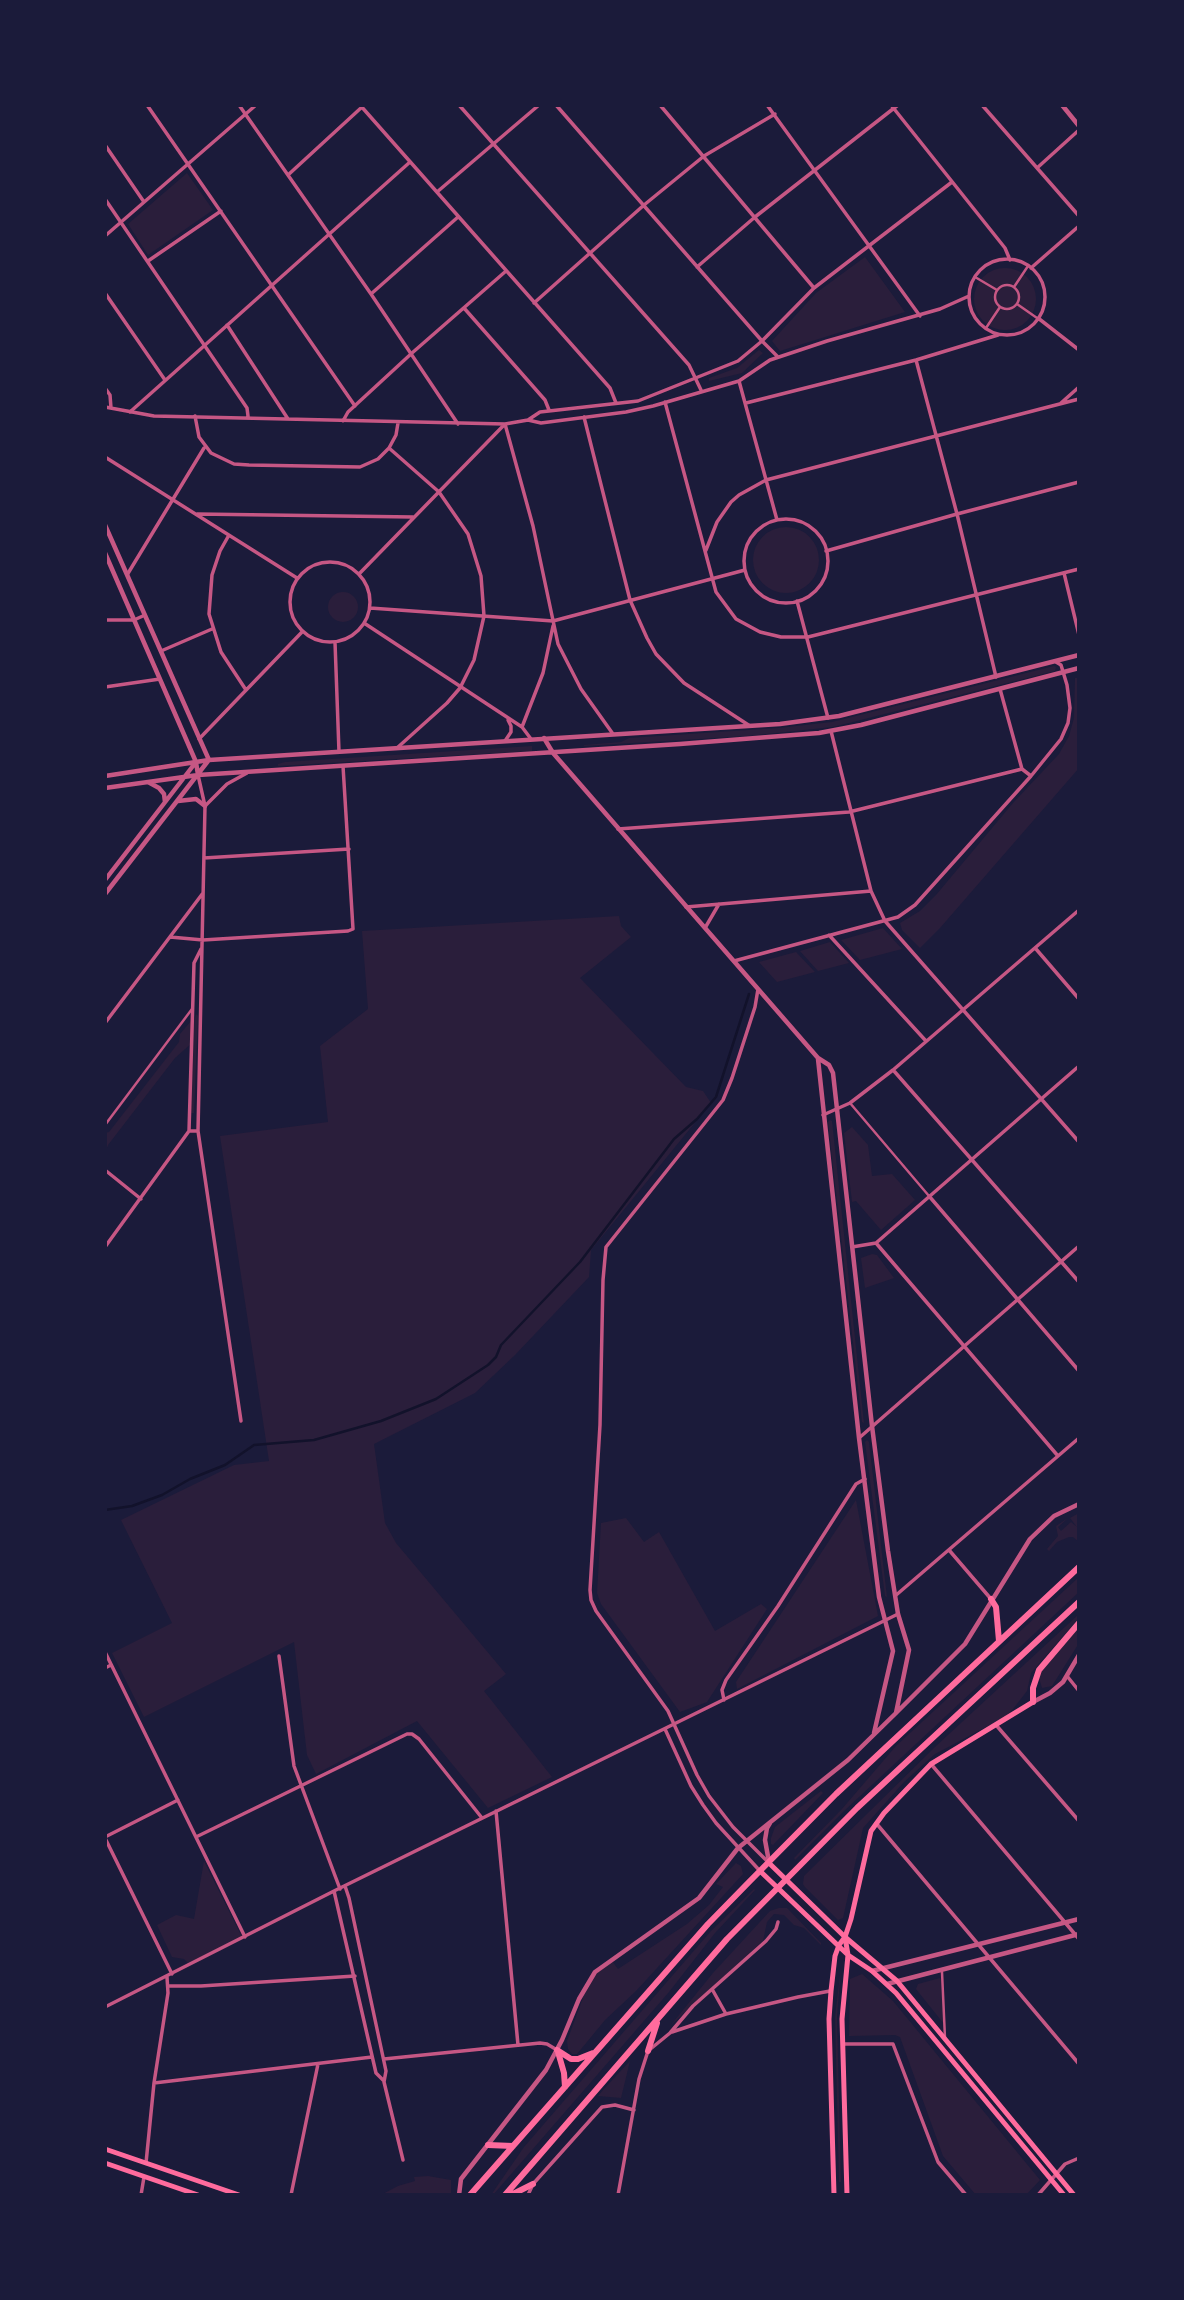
<!DOCTYPE html>
<html>
<head>
<meta charset="utf-8">
<style>
	body { margin:0 }
	#map { position:relative; width:1184px; height:2300px; overflow:hidden; background:#1b1b3a; font-family:"PT Serif",serif }
	canvas { display:block }
	.frame { position:absolute; inset:0; border:107px solid #1b1b3a; pointer-events:none }
</style>
</head>
<body>
<div id="map">
<canvas width="1184" height="2300"></canvas>
<div class="frame"></div>
</div>
<script>
const g = document.querySelector('canvas').getContext('2d');
g.lineJoin = 'round';
function fillPath(path, color) { g.fillStyle = color; g.fill(path, 'evenodd'); }
const toPath = rows => new Path2D(rows.map(r => 'M' + r).join(''));
function stroke(path, color, width, dash) { g.strokeStyle = color; g.lineWidth = width; g.lineCap = dash ? 'butt' : 'round'; g.setLineDash(dash || []); g.stroke(path); }
fillPath(toPath([
	[187,173,213,210,148,255,128,224],
	[865,257,905,312,780,351,772,341,816,293],
	'974 299a31 31 0 1 1 62 0a31 31 0 1 1-62 0Z',
	[759,350,763,353,742,373,709,381,709,378,737,368],
	'753 560a33 33 0 1 1 66 0a33 33 0 1 1-66 0Z',
	'328 607a15 15 0 1 1 30 0a15 15 0 1 1-30 0Z',
	[1054,666,1056,667,1055,671,833,727,748,736,584,746,584,745,621,742,629,738,778,728,832,722],
	[1075,678,1079,678,1079,768,940,928,920,948,902,930,900,923,920,911,936,895,1013,803,1059,754,1069,736,1074,718],
	[532,746,532,751,278,766,278,764,285,762],
	[619,916,621,926,631,937,580,978,686,1087,703,1091,711,1103,591,1250,589,1277,515,1355,475,1393,374,1444,385,1523,396,1543,506,1674,484,1691,552,1777,488,1808,417,1721,316,1774,307,1755,294,1642,144,1717,112,1653,172,1623,121,1520,234,1465,269,1461,220,1136,328,1122,320,1046,368,1009,362,931],
	[883,928,902,949,860,960,841,940],
	[830,942,849,963,818,971,800,951],
	[796,952,815,972,777,982,759,962],
	[196,1014,198,1016,194,1113,191,1113,193,1042,175,1058,108,1145,105,1153,105,1133,109,1132,179,1042,180,1034,191,1021,194,1021],
	[830,1120,832,1121,864,1423,862,1422,828,1122],
	[852,1127,868,1145,872,1176,892,1174,915,1200,881,1230,856,1201,852,1202,844,1133],
	[872,1254,877,1255,894,1278,865,1288,861,1258],
	[867,1440,869,1442,887,1597,885,1596,865,1442],
	[856,1500,878,1616,737,1689,736,1682],
	[1079,1513,1079,1542,1073,1537,1069,1537,1057,1542,1049,1551,1047,1549,1058,1536,1056,1526,1068,1518,1058,1527,1061,1531,1071,1522,1077,1527,1070,1518],
	[626,1518,644,1542,659,1532,715,1631,761,1604,767,1609,707,1702,680,1712,601,1604,597,1593,601,1523],
	[1079,1577,1079,1592,844,1811,795,1860,794,1858,842,1809,896,1746],
	[1079,1614,1079,1618,1031,1673,1027,1691,1013,1709,1005,1717,935,1754,904,1782,863,1828,843,1918,838,1920,805,1887,803,1884,804,1876,935,1747],
	[1079,1626,1079,1643,1052,1686,1042,1688,1039,1678,1042,1670],
	[821,1791,823,1793,773,1845,771,1844,771,1838,775,1827],
	[204,1861,242,1937,188,1963,184,1959,172,1957,157,1925,176,1915,194,1919],
	[736,1863,741,1866,743,1874,636,1991,605,2020,577,2054,572,2054,568,2049,567,2041,584,1995,598,1972,612,1961,618,1969,687,1924,709,1905,723,1887,716,1884],
	[754,1889,755,1890,715,1933,669,1992,493,2195,491,2195,524,2147,711,1931],
	[779,1908,787,1908,821,1943,821,1945,804,1928,794,1925,784,1915,774,1914,767,1922,763,1941,671,2025,713,1973,770,1911],
	[841,1967,837,2017,841,2182,839,2182,835,2017],
	[862,1974,893,2001,1040,2180,1026,2195,976,2195,943,2156,900,2037,895,2035,849,2036,850,1979],
	[940,1978,941,1980,944,2024,916,1989,918,1984],
	[630,2061,621,2098,598,2096,603,2090],
	[428,2176,451,2180,451,2195,381,2195,398,2186,415,2181,414,2177]
]), '#2a1e3b');
stroke(toPath([
	[105,1510,132,1506,162,1495,190,1479,225,1465,254,1445,314,1440,381,1421,436,1399,488,1365,496,1357,501,1345,580,1262,674,1139,697,1119,716,1097,749,994]
]), '#12122b', 2.5);
stroke(toPath([
	[975,277,997,290],
	'995 297a12 12 0 1 1 24 0a12 12 0 1 1-24 0Z',
	[1014,287,1028,266],
	[1017,304,1037,318],
	[986,328,1000,307],
	[850,1103,929,1196],
	[105,1125,192,1009],
	[942,1972,945,2038]
]), '#c65784', 2.5);
stroke(toPath([
	[147,105,355,406],
	[239,105,371,294,458,424],
	[360,105,610,388,616,403],
	[459,105,689,365,701,390],
	[556,105,762,341,778,357],
	[660,105,814,288],
	[767,105,920,316],
	[891,105,1005,248,1010,260],
	[982,105,1079,216],
	[105,145,144,202],
	[1037,168,1079,130],
	[288,175,362,107],
	[437,192,539,105],
	[105,199,247,408,248,416],
	[105,236,256,105],
	'969 297a38 38 0 1 1 76 0a38 38 0 1 1-76 0Z',
	[148,261,221,211],
	[697,267,755,217,898,105],
	[1031,268,1079,226],
	[105,293,165,380],
	[371,294,458,217],
	[534,303,644,205,704,156,775,114],
	[464,308,545,400,549,410],
	[1038,318,1079,350],
	[227,325,288,419],
	[916,360,957,514,996,677],
	[739,381,777,520],
	[105,388,110,395,111,408],
	[665,402,716,592,736,619,760,632,781,637,808,637,1079,569],
	[746,403,916,360,998,335],
	[1061,403,1079,387],
	[105,407,154,416,505,424,528,420,540,412,638,401,738,361,762,341,814,288,952,182],
	[130,412,410,162],
	[195,416,199,437,211,453,234,464,249,465,360,467,378,459,389,448,396,435,398,423],
	[584,417,630,600,647,638,656,654,684,683,750,726],
	[528,420,541,423,626,412,653,406,739,381,770,360,827,341,940,309,969,296],
	[343,421,348,412,412,353,506,271],
	[505,424,533,526,558,644,581,689,613,734],
	[389,448,439,492,468,534,481,576,484,616,474,660,460,688,447,703,397,748],
	[105,457,297,578],
	[197,514,413,517],
	'744 561a42 42 0 1 1 84 0a42 42 0 1 1-84 0Z',
	[229,535,220,551,212,575,209,614,221,652,246,690],
	[706,550,717,522,731,502,739,495,766,480,1079,399],
	[826,551,957,514,1079,482],
	'290 602a40 40 0 1 1 80 0a40 40 0 1 1-80 0Z',
	[1064,573,1079,635],
	[359,574,504,425],
	[127,575,204,448],
	[797,601,828,718],
	[370,608,553,621,745,570],
	[105,620,134,620,145,615],
	[364,623,522,727,531,739],
	[335,642,339,752],
	[161,651,212,629],
	[105,687,160,679],
	[1000,689,1022,769,1031,776],
	[522,727,543,673,553,626],
	[831,731,871,891,885,921,1079,1142],
	[199,739,302,632],
	[505,741,511,732,511,726,508,720],
	[198,775,205,806,198,1131,241,1421],
	[205,806,227,784,247,773],
	[618,829,849,812,1022,769],
	[204,858,349,849],
	[686,907,871,891],
	[705,928,719,904],
	[829,935,926,1041],
	[170,937,203,940,348,931,353,929,343,766],
	[1036,949,1079,999],
	[734,961,898,917,915,905,1031,776,1061,739,1068,723,1070,708,1067,685,1061,665,1056,662],
	[758,989,755,1007,732,1078,723,1100,606,1247,603,1280,600,1425,590,1590,591,1600,596,1611,668,1711,697,1775,709,1796,733,1827,769,1863],
	[105,1023,203,893],
	[894,1071,1079,1282],
	[823,1115,850,1103,893,1070,1079,910],
	[189,1131,194,963,201,949],
	[105,1170,141,1199],
	[929,1196,1079,1371],
	[876,1243,1079,1066],
	[105,1247,189,1131,198,1131],
	[852,1247,876,1243,1058,1456],
	[859,1438,1079,1246],
	[949,1550,991,1599],
	[895,1596,1079,1438],
	[105,1652,245,1937],
	[279,1656,294,1766,340,1889],
	[105,1668,111,1665],
	[1067,1676,1079,1691],
	[724,1700,722,1690,726,1680,778,1606,856,1484,865,1479],
	[996,1725,1079,1821],
	[665,1729,691,1786,703,1805,716,1823,760,1871],
	[931,1764,1079,1939],
	[496,1811,518,2045],
	[876,1823,1079,2064],
	[105,1837,178,1800],
	[196,1837,407,1734,412,1734,419,1739,482,1818],
	[105,1838,172,1974],
	[345,1886,349,1898,386,2071,384,2082,403,2160],
	[334,1891,376,2073,384,2081],
	[169,1986,201,1986,355,1976],
	[712,1989,726,2014],
	[105,2007,334,1891,898,1614],
	[672,2032,726,2014,798,1997,830,1991],
	[843,2044,893,2044,938,2162,966,2195],
	[384,2059,540,2043,547,2044,557,2050],
	[154,2083,372,2057],
	[146,2163,154,2083,168,1993,167,1977],
	[141,2195,144,2177],
	[291,2195,318,2064],
	[528,2195,533,2184,602,2107,615,2105,634,2110],
	[618,2195,639,2079,648,2051,670,2033,693,2006,766,1941,776,1929,778,1922],
	[1038,2195,1065,2164,1079,2158]
]), '#c65784', 3.5);
stroke(toPath([
	[1062,105,1079,126],
	[105,525,209,760],
	[105,553,196,762,198,775],
	[544,738,553,753,818,1058,829,1065,833,1073,872,1426,888,1551,898,1614,909,1650,896,1713],
	[105,776,209,760,780,724,839,716,1079,655],
	[148,782,159,788,164,794,165,802],
	[105,788,198,775,680,744,819,733,861,725,1079,668],
	[178,801,196,799,205,806],
	[105,880,196,762],
	[105,894,208,761],
	[818,1059,859,1438,879,1597,893,1651,874,1733],
	[1033,1702,1050,1693,1063,1682,1079,1655],
	[769,1862,765,1840,767,1828,770,1823],
	[872,1971,1079,1919],
	[887,1984,1079,1934],
	[459,2195,461,2179,546,2070,562,2040,579,1999,595,1972,699,1898,738,1848,848,1760,896,1713,965,1644,1030,1539,1054,1516,1079,1504]
]), '#c65784', 4.5);
stroke(toPath([
	[769,1863,845,1937,897,1981,1074,2195],
	[760,1871,848,1955,872,1971,896,1993,1064,2195],
	[845,1937,848,1955,842,2019,847,2195],
	[105,2149,239,2195],
	[105,2163,198,2195],
	[834,2195,829,2019,831,1991,835,1956,839,1945,845,1937,851,1919,871,1831,884,1813,931,1764,1033,1702]
]), '#ff6b9d', 5);
stroke(toPath([
	[991,1599,996,1607,999,1641],
	[1033,1702,1033,1688,1039,1670,1079,1623],
	[557,2050,571,2059,578,2059,593,2053],
	[648,2051,657,2023],
	[558,2052,564,2073,565,2087],
	[488,2145,513,2146],
	[470,2195,708,1924,749,1882,836,1794,1079,1567],
	[505,2195,727,1939,857,1808,1079,1602],
	[511,2195,533,2184]
]), '#ff6b9d', 6);
</script>
</body>
</html>
